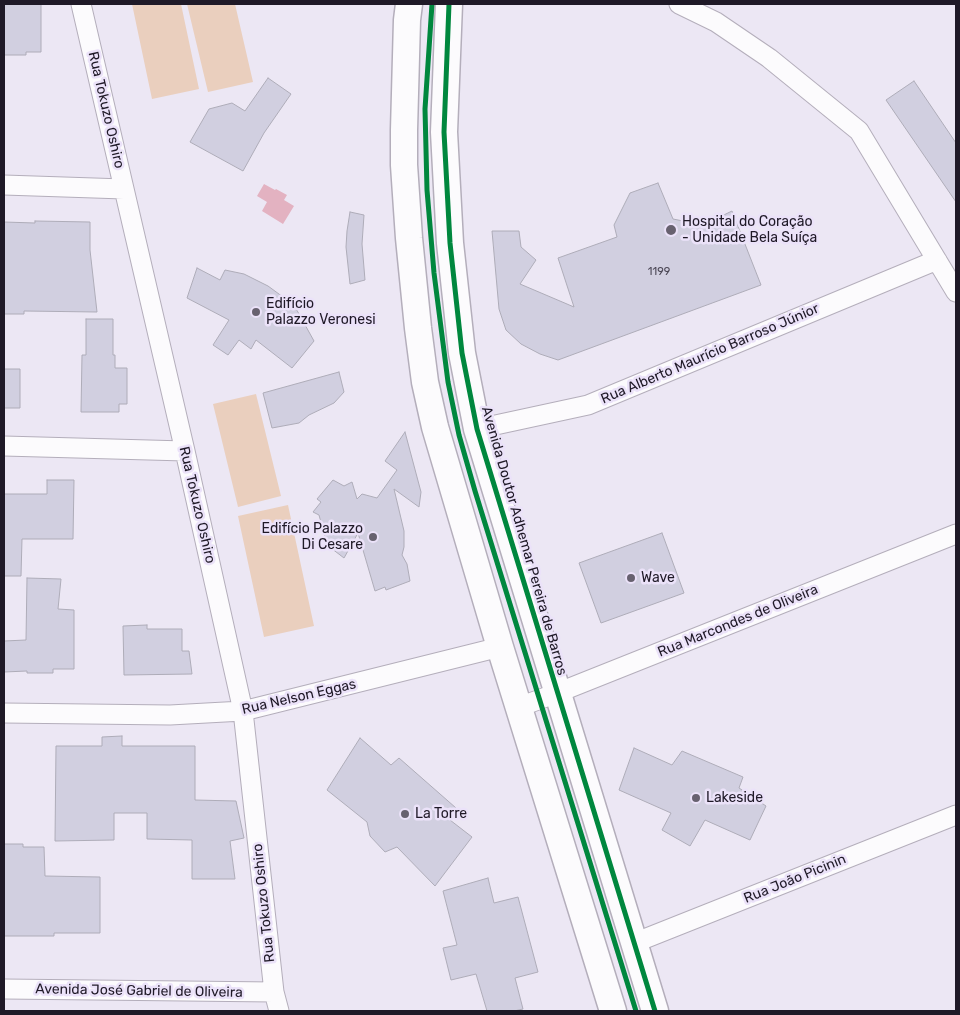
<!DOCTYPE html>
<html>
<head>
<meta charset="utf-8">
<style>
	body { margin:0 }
	#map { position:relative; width:960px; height:1015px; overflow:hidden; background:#ece7f4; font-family:Rubik,sans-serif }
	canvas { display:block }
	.frame { position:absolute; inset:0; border:5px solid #1f1927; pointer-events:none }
</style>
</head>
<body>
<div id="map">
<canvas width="960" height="1015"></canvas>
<div class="frame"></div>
</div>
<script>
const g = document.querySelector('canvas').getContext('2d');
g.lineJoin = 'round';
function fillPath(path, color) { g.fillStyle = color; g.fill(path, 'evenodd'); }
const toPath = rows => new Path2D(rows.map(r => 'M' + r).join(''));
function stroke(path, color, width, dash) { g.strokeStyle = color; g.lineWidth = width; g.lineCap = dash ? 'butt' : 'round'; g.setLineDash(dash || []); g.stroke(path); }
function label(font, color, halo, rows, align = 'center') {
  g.font = font + ' Rubik,sans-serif'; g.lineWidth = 5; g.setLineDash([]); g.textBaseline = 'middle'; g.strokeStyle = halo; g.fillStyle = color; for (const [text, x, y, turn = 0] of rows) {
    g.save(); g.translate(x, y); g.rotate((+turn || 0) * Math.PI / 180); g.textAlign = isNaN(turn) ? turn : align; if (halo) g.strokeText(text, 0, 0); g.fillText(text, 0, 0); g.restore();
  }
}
fillPath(toPath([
	[132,4,181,4,199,89,152,99],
	[187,4,235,4,253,82,208,92],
	[256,394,281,496,238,507,213,404],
	[288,505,314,626,264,637,238,516]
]), '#eacfbe');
fillPath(toPath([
	[264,184,275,190,276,189,287,195,284,200,294,206,283,224,262,211,267,202,257,196]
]), '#e3b2c1');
const building = toPath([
	[4,4,41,4,41,52,26,52,26,55,4,55,4,4],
	[268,78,291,94,264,133,243,171,190,142,209,109,232,103,245,111,268,78],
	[914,81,956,143,956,202,886,100,914,81],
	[658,183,673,219,703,225,732,211,761,285,558,360,540,354,521,344,506,330,499,309,492,231,519,231,521,247,536,260,520,284,574,307,558,258,617,237,614,225,630,193,658,183],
	[350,212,364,215,362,244,365,280,350,284,346,247,347,231,350,212],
	[35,221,90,222,90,250,97,312,24,311,24,314,4,314,4,222,35,223,35,221],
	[197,268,220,280,225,270,244,274,268,286,294,305,314,341,292,368,256,340,251,349,239,340,228,355,213,345,229,320,187,298,197,268],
	[86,319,113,319,113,355,115,355,115,368,127,368,127,404,119,404,119,412,81,412,82,355,86,355,86,319],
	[4,369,20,369,20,408,4,408,4,369],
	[339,372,344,392,334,403,309,415,299,423,272,428,263,393,339,372],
	[405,432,421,492,419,507,394,489,404,531,404,547,402,555,407,564,410,581,386,590,385,587,375,591,358,533,344,558,327,545,319,515,313,512,321,502,317,499,333,480,344,486,352,482,357,499,362,494,377,498,397,470,385,461,405,432],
	[47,480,74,480,73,539,22,539,21,576,4,576,4,494,47,494,47,480],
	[662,533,684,593,601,623,579,563,662,533],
	[27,578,61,579,58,609,74,610,74,669,53,669,53,673,27,673,27,671,4,672,4,641,26,640,27,578],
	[147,625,147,629,182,629,182,651,189,651,192,674,124,675,123,626,147,625],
	[122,736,122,746,195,746,195,800,236,801,244,838,230,841,235,879,192,879,192,840,147,839,147,813,114,813,114,840,55,841,56,746,102,746,102,737,122,736],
	[360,738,391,765,399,758,456,808,450,820,472,837,435,886,397,847,385,852,370,836,367,822,327,790,360,738],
	[634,748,672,765,682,751,743,777,739,788,766,806,750,840,705,820,690,846,662,830,671,813,619,790,634,748],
	[4,844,23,844,23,847,44,847,45,876,100,877,100,933,54,933,54,936,4,936,4,844],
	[488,878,494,903,518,897,538,972,515,978,523,1009,514,1011,487,1011,476,974,451,980,443,948,457,945,443,891,488,878]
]);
fillPath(building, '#d1cfe0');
stroke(building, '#aeacb8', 1);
const street = toPath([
	[81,4,185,451,243,711,274,992,279,1011],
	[679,4,716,22,769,58,859,131,956,292],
	[4,185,124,189],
	[477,429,588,405,937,260],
	[4,446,185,451],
	[519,707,557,693,956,534],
	[4,713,170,715,243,711,500,647],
	[634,943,956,815],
	[4,989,274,992]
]);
const secondary = toPath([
	[409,4,407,20,404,130,404,165,409,238,418,328,425,382,435,427,500,647,613,1011],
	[449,4,444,132,450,243,462,353,477,429,655,1011]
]);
stroke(street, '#b4aebb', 21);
stroke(secondary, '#b4aebb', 29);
stroke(street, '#fcfbfd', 19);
stroke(secondary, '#fcfbfd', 26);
stroke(toPath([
	[432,4,425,109,427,190,434,273,448,382,459,435,475,491,636,1011],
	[449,4,444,132,450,243,462,353,477,429,655,1011]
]), '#00873e', 5);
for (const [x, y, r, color] of [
	[671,230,6,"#67616f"],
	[256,312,5,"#67616f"],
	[373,537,5,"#67616f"],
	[631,578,5,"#67616f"],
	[696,798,5,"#67616f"],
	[405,814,5,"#67616f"]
]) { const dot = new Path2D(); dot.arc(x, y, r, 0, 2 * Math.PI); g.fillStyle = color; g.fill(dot); stroke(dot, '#ebe2f9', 2); }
label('11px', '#4c4856', null, [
	["1199",659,272]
]);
label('14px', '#1f1927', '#ebe2f9', [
	["Rua Tokuzo Oshiro",106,110,77],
	["Rua Alberto Maurício Barroso Júnior",710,354,-23],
	["Rua Tokuzo Oshiro",197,505,77],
	["Avenida Doutor Adhemar Pereira de Barros",524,541,74],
	["Rua Marcondes de Oliveira",738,621,-22],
	["Rua Nelson Eggas",299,697,-13],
	["Rua João Picinin",795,879,-22],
	["Rua Tokuzo Oshiro",264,903,-96],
	["Avenida José Gabriel de Oliveira",139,991,1]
]);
label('14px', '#1f1927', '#ebe2f9', [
	["Hospital do Coração",682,222],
	["- Unidade Bela Suíça",682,238],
	["Edifício",266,304],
	["Palazzo Veronesi",266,320],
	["Edifício Palazzo",363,529,"right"],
	["Di Cesare",363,545,"right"],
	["Wave",641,578],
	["Lakeside",706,798],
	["La Torre",415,814]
], 'left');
</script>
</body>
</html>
